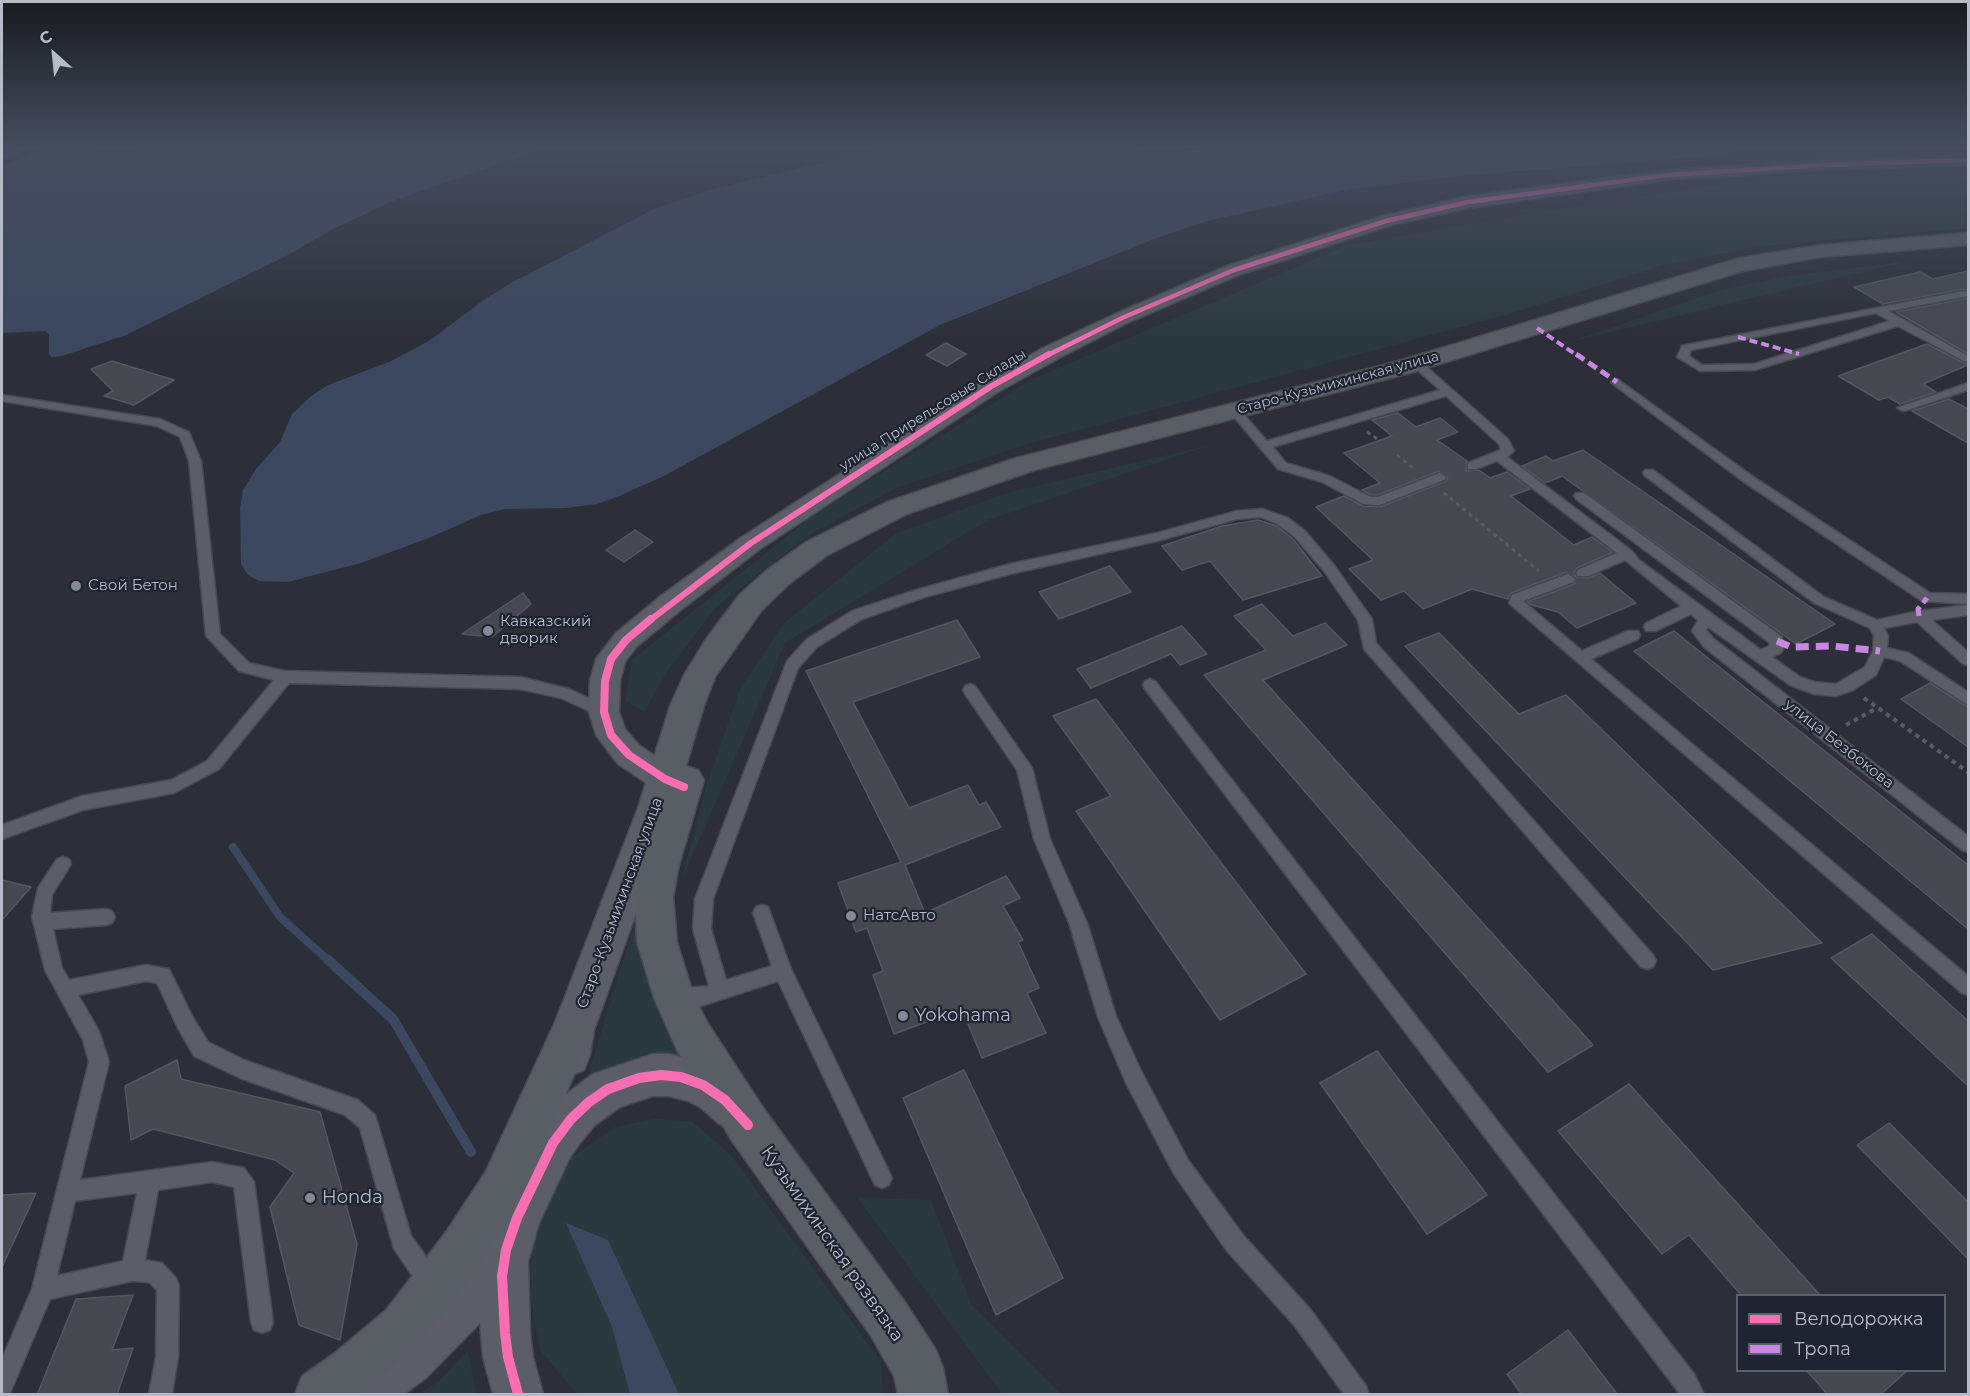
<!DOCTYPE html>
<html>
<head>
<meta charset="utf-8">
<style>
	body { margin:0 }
	#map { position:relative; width:1970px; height:1396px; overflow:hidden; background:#2c2f38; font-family:Montserrat,sans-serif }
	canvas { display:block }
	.frame { position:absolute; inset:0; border:3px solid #b6bbc8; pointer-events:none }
	.legend { position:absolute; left:1736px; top:1294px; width:210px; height:78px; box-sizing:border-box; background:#1f2432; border:2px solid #5b606e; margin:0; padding:8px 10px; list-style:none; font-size:18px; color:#b6bbc8 }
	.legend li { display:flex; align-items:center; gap:12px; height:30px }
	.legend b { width:30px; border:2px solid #5b606e }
	.north { position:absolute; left:24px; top:24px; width:60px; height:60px; -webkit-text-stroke:4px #1f2432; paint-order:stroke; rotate:333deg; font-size:16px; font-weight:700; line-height:24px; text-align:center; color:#b6bbc8 }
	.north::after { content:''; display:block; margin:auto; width:21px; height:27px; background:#b6bbc8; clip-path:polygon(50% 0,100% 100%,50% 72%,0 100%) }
</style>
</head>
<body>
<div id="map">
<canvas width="1970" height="1396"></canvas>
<div class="frame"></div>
<ul class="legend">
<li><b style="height:8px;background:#f96db3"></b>Велодорожка</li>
<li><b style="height:8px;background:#c787e3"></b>Тропа</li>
</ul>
<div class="north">С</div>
</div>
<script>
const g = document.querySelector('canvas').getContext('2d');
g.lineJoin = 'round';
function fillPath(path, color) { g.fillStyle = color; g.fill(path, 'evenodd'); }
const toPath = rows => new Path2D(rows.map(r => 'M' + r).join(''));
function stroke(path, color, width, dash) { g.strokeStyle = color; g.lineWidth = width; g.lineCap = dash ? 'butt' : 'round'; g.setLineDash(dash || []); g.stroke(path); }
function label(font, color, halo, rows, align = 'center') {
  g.font = font + ' Montserrat,sans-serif'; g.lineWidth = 4.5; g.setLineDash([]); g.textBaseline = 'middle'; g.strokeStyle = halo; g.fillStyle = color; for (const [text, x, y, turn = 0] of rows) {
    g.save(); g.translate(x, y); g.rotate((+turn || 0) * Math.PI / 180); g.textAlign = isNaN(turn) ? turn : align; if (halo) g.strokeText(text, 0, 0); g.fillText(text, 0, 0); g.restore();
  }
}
fillPath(toPath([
	[1968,167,1968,228,1762,246,1664,265,1509,314,1027,444,896,488,811,534,716,607,668,670,644,712,625,701,632,660,811,517,1030,380,1348,245,1558,209,1796,173],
	[1910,261,1756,297,1573,341,1720,290,1788,276],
	[1210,445,988,520,785,643,681,882,706,787,740,689,784,623,895,534,1010,492],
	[641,924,688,1062,585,1085,634,926],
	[655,1119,693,1122,731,1155,881,1362,883,1394,577,1394,540,1350,531,1298,532,1245,564,1163,615,1127],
	[857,1197,931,1200,971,1304,1061,1394,1002,1394],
	[468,1350,476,1394,420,1394,441,1379]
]), '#2a393e');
fillPath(toPath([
	[50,148,93,148,93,153,98,157,113,157,146,148,545,148,393,201,335,228,288,255,126,335,62,356,51,357,49,352,49,335,46,331,2,333,2,165],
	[884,148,1144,148,1141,150,1141,154,1155,156,1212,148,1758,148,1711,156,1469,175,1351,189,1207,221,1154,239,940,325,664,476,617,497,597,504,566,508,505,509,481,515,429,538,361,563,288,582,259,581,248,575,241,564,240,508,243,490,256,469,280,442,292,414,310,397,328,385,389,362,429,341,485,299,511,283,654,209,717,188],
	[566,1223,608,1240,679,1394,630,1394,612,1327]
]), '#3c4760');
stroke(toPath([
	[233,847,280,917,329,961]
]), '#3c4760', 8);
stroke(toPath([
	[327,959,393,1019,471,1152]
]), '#3c4760', 10);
const building = toPath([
	[1968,271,1968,291,1964,289,1883,304,1854,287,1920,272,1933,279,1968,271],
	[1968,298,1968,354,1896,312,1968,298],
	[946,343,966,354,947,366,926,355,946,343],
	[1927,344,1968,365,1923,384,1936,392,1900,404,1888,397,1879,400,1838,376,1927,344],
	[112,361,174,380,134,405,104,396,113,391,91,369,112,361],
	[1949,399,1968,409,1968,443,1912,411,1949,399],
	[1398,413,1416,427,1440,418,1458,432,1437,440,1467,461,1466,471,1479,470,1490,478,1507,472,1530,489,1511,496,1574,545,1592,537,1613,552,1577,568,1574,572,1576,577,1567,572,1511,593,1508,599,1472,589,1423,609,1404,591,1381,600,1349,569,1373,560,1316,507,1344,496,1363,506,1380,507,1446,481,1448,477,1439,471,1378,495,1371,495,1362,490,1380,483,1344,453,1392,436,1372,420,1398,413],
	[1583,450,1835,624,1796,644,1562,476,1545,483,1522,466,1546,456,1553,461,1583,450],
	[1258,520,1277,526,1293,539,1322,576,1243,600,1210,561,1182,570,1162,546,1222,526,1258,520],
	[635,530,653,542,624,562,606,550,635,530],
	[1110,566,1131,592,1059,619,1039,592,1110,566],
	[1600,573,1636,603,1577,628,1558,612,1532,605,1527,602,1574,584,1576,577,1588,578,1600,573],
	[523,593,531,604,492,637,462,634,523,593],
	[1262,604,1293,636,1325,623,1347,645,1263,680,1593,1045,1548,1072,1204,675,1266,650,1234,616,1262,604],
	[957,620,980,657,853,702,909,808,968,785,979,805,986,802,1001,827,905,865,925,913,1006,876,1020,898,1003,906,1023,940,1018,942,1039,988,1027,993,1046,1033,982,1058,962,1009,894,1034,873,975,883,971,867,928,856,932,838,883,901,862,806,671,957,620],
	[1182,626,1207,654,1180,665,1171,654,1091,688,1077,669,1182,626],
	[1674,631,1968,865,1968,929,1634,651,1674,631],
	[1439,633,1519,714,1566,695,1822,943,1713,970,1405,646,1439,633],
	[1930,683,1968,707,1968,747,1901,699,1930,683],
	[1096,699,1306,974,1220,1020,1076,811,1111,796,1053,716,1096,699],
	[2,880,31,887,2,920,2,880],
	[1872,934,1968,1021,1968,1086,1831,958,1872,934],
	[1377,1051,1487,1195,1427,1234,1320,1083,1377,1051],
	[177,1060,181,1079,320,1112,357,1244,340,1340,299,1325,270,1207,294,1173,275,1160,153,1129,131,1140,125,1086,177,1060],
	[964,1070,1063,1278,996,1315,903,1098,964,1070],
	[1629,1084,1821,1296,1742,1296,1689,1235,1662,1254,1558,1131,1629,1084],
	[1889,1123,1968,1202,1968,1259,1857,1145,1889,1123],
	[36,1193,2,1267,2,1195,36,1193],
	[133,1295,112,1350,133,1348,117,1395,37,1395,76,1299,133,1295],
	[1568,1330,1618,1395,1522,1395,1507,1374,1568,1330],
	[1807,1371,1907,1371,1880,1395,1828,1395,1807,1371]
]);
fillPath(building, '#464850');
stroke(building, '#53575f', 1.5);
const service = toPath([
	[16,148,28,148,2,158,2,153,16,148],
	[1964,291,1968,293,1968,296,1888,311,1968,356,1968,363,1898,326,1755,370,1700,371,1677,357,1682,346,1686,345,1964,291],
	[1876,313,1890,321,1754,364,1702,365,1689,356,1691,350,1876,313],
	[1416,360,1420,361,1508,439,1514,451,1507,457,1632,551,1639,560,1761,650,1769,646,1770,643,1576,499,1574,496,1576,493,1584,493,1782,637,1783,649,1781,653,1772,657,1800,677,1815,682,1836,684,1865,667,1873,651,1874,636,1870,628,1814,603,1645,476,1643,473,1645,470,1653,470,1824,597,1877,620,1919,611,1968,605,1968,615,1932,620,1968,652,1968,665,1963,664,1917,622,1884,628,1888,636,1887,648,1909,653,1968,692,1968,705,1900,661,1884,657,1876,675,1853,690,1836,696,1814,694,1790,685,1708,627,1706,630,1714,639,1968,836,1968,852,1962,850,1704,647,1692,631,1698,620,1691,614,1656,631,1646,631,1644,627,1646,623,1681,606,1625,560,1588,576,1578,576,1576,573,1578,570,1617,553,1497,461,1476,469,1468,469,1468,463,1501,450,1499,444,1446,396,1273,447,1286,463,1330,476,1370,497,1378,497,1440,473,1446,477,1444,480,1379,505,1364,504,1322,482,1278,469,1229,411,1235,408,1239,409,1267,441,1440,390,1412,365,1412,361,1416,360],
	[1617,379,1752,476,1930,593,1968,594,1968,604,1922,601,1744,482,1613,384,1611,382,1617,379],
	[1968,383,1968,390,1907,410,1903,411,1897,408,1968,383],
	[2,395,160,419,189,432,201,461,220,634,249,663,285,671,520,677,569,689,609,708,612,712,609,716,604,718,561,698,520,689,289,683,219,769,174,793,83,810,2,839,2,825,82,796,171,780,207,761,274,680,239,671,206,636,189,461,180,437,157,426,2,401,2,395],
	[1262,509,1288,518,1305,531,1334,565,1372,619,1376,643,1653,955,1656,961,1653,967,1647,969,1641,967,1364,649,1358,620,1324,571,1295,537,1278,524,1261,517,1237,519,1157,541,1010,574,925,597,862,619,817,647,798,668,713,899,711,929,726,980,772,966,753,913,756,907,762,905,768,907,791,969,892,1178,889,1185,882,1188,875,1185,778,981,701,1006,688,1006,677,1002,670,999,668,993,670,987,677,984,688,988,709,986,693,929,695,899,787,661,807,639,852,611,916,590,1010,564,1157,533,1237,511,1262,509],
	[1568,574,1575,579,1573,582,1523,601,1582,651,1628,631,1638,631,1640,635,1638,639,1591,659,1968,976,1968,995,1962,993,1509,603,1512,595,1568,574],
	[1150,679,1155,681,1694,1374,1704,1394,1680,1394,1145,689,1143,685,1145,681,1150,679],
	[970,684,975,686,1032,768,1050,839,1087,923,1116,1016,1140,1069,1188,1160,1243,1235,1310,1309,1366,1386,1369,1394,1344,1394,1294,1325,1227,1251,1174,1174,1126,1083,1098,1017,1069,923,1034,839,1017,770,965,694,963,690,965,686,970,684],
	[63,857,69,859,71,864,52,895,50,913,106,909,112,911,115,917,112,923,106,925,53,929,62,968,69,980,146,965,169,969,192,1016,208,1042,244,1060,358,1100,375,1115,411,1236,427,1258,443,1268,446,1276,443,1284,435,1287,411,1274,394,1249,360,1128,345,1115,240,1078,194,1056,178,1028,157,983,146,981,78,995,99,1031,109,1062,80,1180,212,1162,244,1168,254,1182,273,1322,270,1330,262,1333,254,1330,251,1322,234,1187,212,1182,158,1190,145,1260,162,1263,176,1278,179,1286,178,1357,172,1394,149,1394,156,1357,157,1290,149,1282,132,1281,50,1299,10,1393,2,1394,2,1359,32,1289,89,1062,83,1040,45,970,32,917,38,888,57,859,63,857],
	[137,1193,123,1261,57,1276,75,1201,137,1193]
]);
const minor = toPath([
	[1968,155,1968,165,1825,170,1667,180,1468,208,1392,225,1241,274,1129,322,1059,358,998,392,760,549,682,609,636,647,625,662,620,681,619,712,625,729,640,746,676,770,695,778,700,787,695,796,684,800,654,788,618,764,596,735,589,712,590,681,596,659,616,633,662,595,742,537,982,382,1043,348,1115,314,1227,266,1379,217,1468,196,1667,170,1825,160,1968,155]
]);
const tertiary = toPath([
	[656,793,669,797,674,808,594,1030,590,1055,584,1070,569,1076,554,1070,548,1055,552,1030,638,808,643,797,656,793],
	[653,1054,669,1054,694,1060,730,1077,748,1093,755,1108,748,1123,733,1130,718,1123,700,1107,688,1101,669,1096,653,1096,620,1107,595,1125,580,1143,569,1159,539,1223,528,1262,530,1333,533,1357,543,1394,493,1394,483,1357,480,1323,426,1378,404,1394,338,1394,345,1376,390,1342,439,1298,469,1259,485,1229,491,1227,501,1202,537,1127,548,1111,565,1095,593,1074,653,1054]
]);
const secondary = toPath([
	[1968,233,1968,245,1821,257,1743,271,1410,373,1035,470,907,514,826,556,789,584,762,610,715,677,704,706,686,766,698,770,704,780,679,865,673,897,677,942,693,994,707,1022,764,1109,905,1302,936,1350,943,1368,948,1394,898,1394,894,1376,871,1336,732,1141,677,1050,654,998,637,942,635,897,641,865,655,823,643,819,638,808,670,706,684,675,706,639,740,594,767,570,806,542,887,502,1016,458,1392,363,1740,258,1821,245,1968,233],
	[573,1010,588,1016,594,1030,518,1203,480,1266,420,1344,362,1394,295,1394,302,1376,336,1352,386,1310,446,1232,486,1171,558,1016,573,1010]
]);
stroke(service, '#484a51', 3);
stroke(minor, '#484a51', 3);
stroke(tertiary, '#484a51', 3);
stroke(secondary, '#484a51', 3);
stroke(toPath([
	[1367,432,1379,440],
	[1397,455,1414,469],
	[1444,493,1539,571]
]), '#595d63', 3, [4, 4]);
stroke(toPath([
	[1864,698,1968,772],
	[1846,725,1877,708]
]), '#595d63', 4, [4.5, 4.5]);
fillPath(service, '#5b5e66');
fillPath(minor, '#5b5e66');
fillPath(tertiary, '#5b5e66');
fillPath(secondary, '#595d64');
stroke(toPath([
	[1537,328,1578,356],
	[1738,337,1799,354]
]), '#c787e3', 4, [8, 4]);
stroke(toPath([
	[1576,354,1617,382],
	[1919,616,1918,609,1927,598]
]), '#c787e3', 5, [10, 5]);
stroke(toPath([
	[1777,641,1791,647,1832,646,1880,651]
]), '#c787e3', 7, [13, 7]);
stroke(toPath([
	[1046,356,1122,318,1234,270,1386,221,1468,202,1667,175,1825,165,1968,160]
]), '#f96db3', 4.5);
stroke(toPath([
	[649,621,751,543,990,387,1049,354]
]), '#f96db3', 6);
stroke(toPath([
	[651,619,626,640,611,659,605,681,604,712,611,735,629,755,665,779,684,787]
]), '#f96db3', 8);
stroke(toPath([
	[518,1394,508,1357,505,1333,502,1276,506,1250,517,1218,553,1143,571,1119,589,1102,608,1089,639,1078,661,1075,681,1077,703,1085,725,1100,748,1125]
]), '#f96db3', 10);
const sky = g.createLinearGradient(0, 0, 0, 343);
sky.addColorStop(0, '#181a1f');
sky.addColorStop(0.43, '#454d5e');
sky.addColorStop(1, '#454d5e00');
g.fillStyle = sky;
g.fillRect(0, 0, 1970, 343);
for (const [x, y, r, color] of [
	[76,586,6,"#868a96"],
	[488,631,6,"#868a96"],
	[851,916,6,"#868a96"],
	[903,1016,6,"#868a96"],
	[310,1198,6,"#868a96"]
]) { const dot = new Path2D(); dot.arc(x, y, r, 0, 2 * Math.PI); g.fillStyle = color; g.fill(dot); stroke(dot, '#1f2432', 2); }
label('14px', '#b6bbc8', '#1f2432', [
	["Старо-Кузьмихинская улица",1338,383,-15],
	["улица Прирельсовые Склады",933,410,-32]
]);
label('15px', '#b6bbc8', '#1f2432', [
	["Свой Бетон",88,586],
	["Кавказский",500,622],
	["дворик",500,639],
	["НатсАвто",863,916]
], 'left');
label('15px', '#b6bbc8', '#1f2432', [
	["улица Безбокова",1839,744,38],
	["Старо-Кузьмихинская улица",620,903,-70]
]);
label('18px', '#b6bbc8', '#1f2432', [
	["Yokohama",915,1016],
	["Honda",322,1198]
], 'left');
label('18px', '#b6bbc8', '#1f2432', [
	["Кузьмихинская развязка",832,1244,55]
]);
</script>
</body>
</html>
